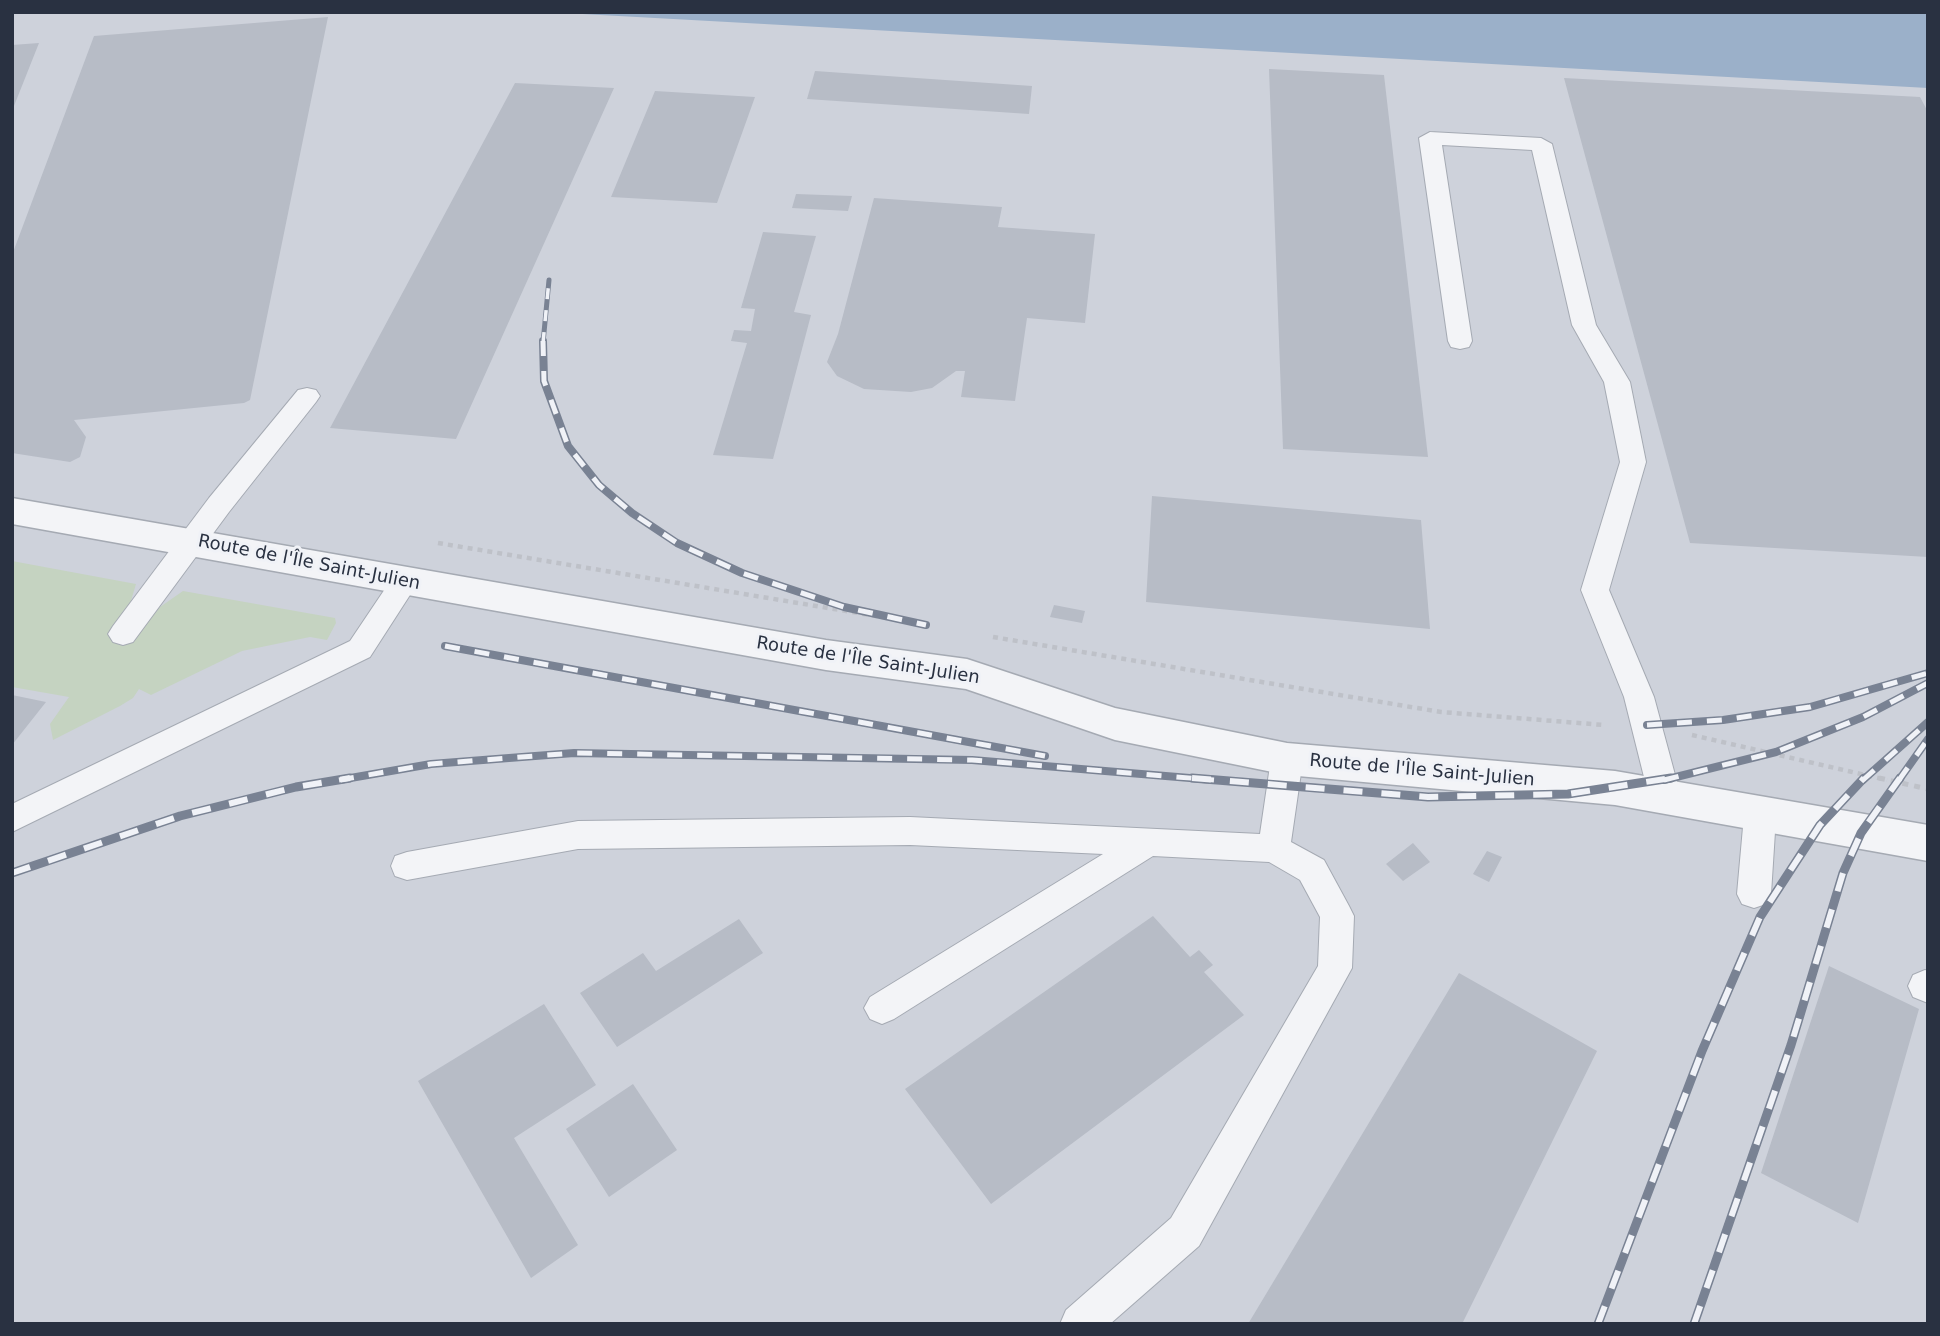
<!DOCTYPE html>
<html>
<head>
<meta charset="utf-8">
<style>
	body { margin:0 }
	#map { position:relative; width:1940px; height:1336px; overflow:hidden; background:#e0e3e9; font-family:"DejaVu Sans",sans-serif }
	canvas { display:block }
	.frame { position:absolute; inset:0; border:14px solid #293141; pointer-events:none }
</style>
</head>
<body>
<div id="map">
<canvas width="1940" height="1336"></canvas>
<div class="frame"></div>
</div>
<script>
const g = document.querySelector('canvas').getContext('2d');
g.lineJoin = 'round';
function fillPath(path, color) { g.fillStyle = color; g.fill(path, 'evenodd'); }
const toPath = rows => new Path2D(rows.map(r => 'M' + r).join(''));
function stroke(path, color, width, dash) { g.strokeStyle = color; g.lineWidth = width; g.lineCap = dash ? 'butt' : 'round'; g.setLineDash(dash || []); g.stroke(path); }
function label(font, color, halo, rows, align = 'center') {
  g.font = font + ' "DejaVu Sans",sans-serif'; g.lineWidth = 6; g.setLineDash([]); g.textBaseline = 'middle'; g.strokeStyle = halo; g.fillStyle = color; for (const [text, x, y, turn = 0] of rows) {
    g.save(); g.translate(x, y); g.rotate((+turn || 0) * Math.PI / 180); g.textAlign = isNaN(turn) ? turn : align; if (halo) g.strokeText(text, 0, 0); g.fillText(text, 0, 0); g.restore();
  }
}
fillPath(toPath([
	[12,12,1928,12,1928,1324,12,1324]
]), '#ced2db');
fillPath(toPath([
	[12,561,136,584,130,604,134,637,160,607,183,591,335,618,336,623,327,640,310,637,242,651,151,695,139,689,133,698,120,706,53,740,50,724,69,697,12,687]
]), '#c5d3c1');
fillPath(toPath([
	[546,12,1928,12,1928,88]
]), '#9bb0c9');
fillPath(toPath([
	[328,17,250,400,244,403,74,420,86,437,80,457,70,462,12,453,12,255,94,36],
	[39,43,12,111,12,45],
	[1269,69,1384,75,1428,457,1283,449],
	[815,71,1032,86,1029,114,807,99],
	[1564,78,1920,97,1928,112,1928,557,1690,543],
	[515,83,614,88,456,439,330,428],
	[655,91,755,97,717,203,611,197],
	[796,194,852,196,848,211,792,208],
	[874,198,1002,207,998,227,1095,234,1085,323,1027,318,1015,401,961,397,965,371,956,371,932,388,911,392,864,389,837,376,827,362,838,334],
	[763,232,816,236,794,312,811,315,773,459,713,455,747,343,731,341,734,330,751,331,755,309,741,308],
	[1152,496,1421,520,1430,629,1146,602],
	[1054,605,1085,611,1082,623,1050,617],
	[12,695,46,702,12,745],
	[1413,843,1430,862,1403,881,1386,864],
	[1487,851,1502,857,1489,882,1473,874],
	[1153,916,1190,957,1199,950,1213,965,1204,972,1244,1015,991,1204,905,1089],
	[739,919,763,953,617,1047,580,993,643,953,656,971],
	[1829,966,1919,1009,1858,1223,1761,1173],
	[1459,973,1597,1051,1462,1324,1248,1324],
	[544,1004,596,1085,514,1138,578,1245,531,1278,418,1081],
	[633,1084,677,1150,609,1197,566,1129]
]), '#b7bcc6');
const service = toPath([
	[1430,132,1541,138,1552,144,1596,325,1630,382,1646,462,1609,590,1654,697,1681,797,1676,806,1665,810,1654,806,1649,797,1624,697,1581,590,1620,462,1604,382,1572,325,1532,150,1442,145,1472,341,1469,347,1460,349,1451,347,1448,341,1419,138,1430,132],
	[307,388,316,390,320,396,316,402,229,512,133,642,123,645,113,642,108,634,113,626,209,498,298,390,307,388],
	[405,570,415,574,419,581,370,657,12,832,12,804,350,641,395,574,405,570],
	[1287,746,1298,750,1303,759,1291,842,1324,860,1349,906,1354,916,1352,968,1199,1246,1110,1324,1060,1324,1066,1310,1171,1218,1318,966,1320,917,1300,880,1269,862,1153,856,894,1019,882,1024,870,1019,864,1008,870,997,1103,854,910,845,578,849,407,880,395,876,391,866,395,856,407,852,578,821,910,817,1260,834,1271,759,1276,750,1287,746],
	[1760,803,1771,807,1776,816,1771,894,1766,904,1754,908,1742,904,1737,894,1744,816,1749,807,1760,803],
	[1925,970,1928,971,1928,1003,1913,997,1908,986,1913,975,1925,970]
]);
const minor = toPath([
	[12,498,826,640,967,659,1115,708,1287,743,1615,771,1928,825,1928,861,1615,805,1287,775,1115,740,966,689,826,670,12,524,12,498]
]);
stroke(service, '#a5aab3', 2);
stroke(minor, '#a5aab3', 3);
stroke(toPath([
	[438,543,912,622],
	[993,637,1441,712,1604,725],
	[1692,735,1887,780]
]), '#bec1c8', 4.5, [5, 5]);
stroke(toPath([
	[1879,778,1928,789]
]), '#bec1c8', 5, [6, 6]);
fillPath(service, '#f3f4f7');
fillPath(minor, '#f3f4f7');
const railFar2 = toPath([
	[543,343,549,280]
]);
const railFar1 = toPath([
	[543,341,544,381,568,446,599,485,632,513,677,543,742,573,844,607,926,625],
	[445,646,1045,756],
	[1647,725,1723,720,1810,707,1928,673],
	[339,780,431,764,574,753,972,760,1214,780],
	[1664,780,1776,752,1863,717,1928,683],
	[1863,780,1928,722],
	[1899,780,1928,739]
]);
const rail = toPath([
	[1192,778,1428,797,1568,794,1671,778],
	[12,873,180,816,296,787,350,778],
	[1598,1324,1702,1051,1760,917,1820,825,1864,778],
	[1694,1324,1791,1045,1843,873,1861,833,1900,778]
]);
stroke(railFar2, '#798293', 5);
stroke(railFar1, '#798293', 8);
stroke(rail, '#798293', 9);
stroke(railFar2, '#f0f2f7', 3.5, [11]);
stroke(railFar1, '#f0f2f7', 5, [15]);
stroke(rail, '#f0f2f7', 6, [19]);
label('18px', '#293141', '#f0f2f7', [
	["Route de l'Île Saint-Julien",309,563,11],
	["Route de l'Île Saint-Julien",868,661,9],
	["Route de l'Île Saint-Julien",1422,771,5]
]);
</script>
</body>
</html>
